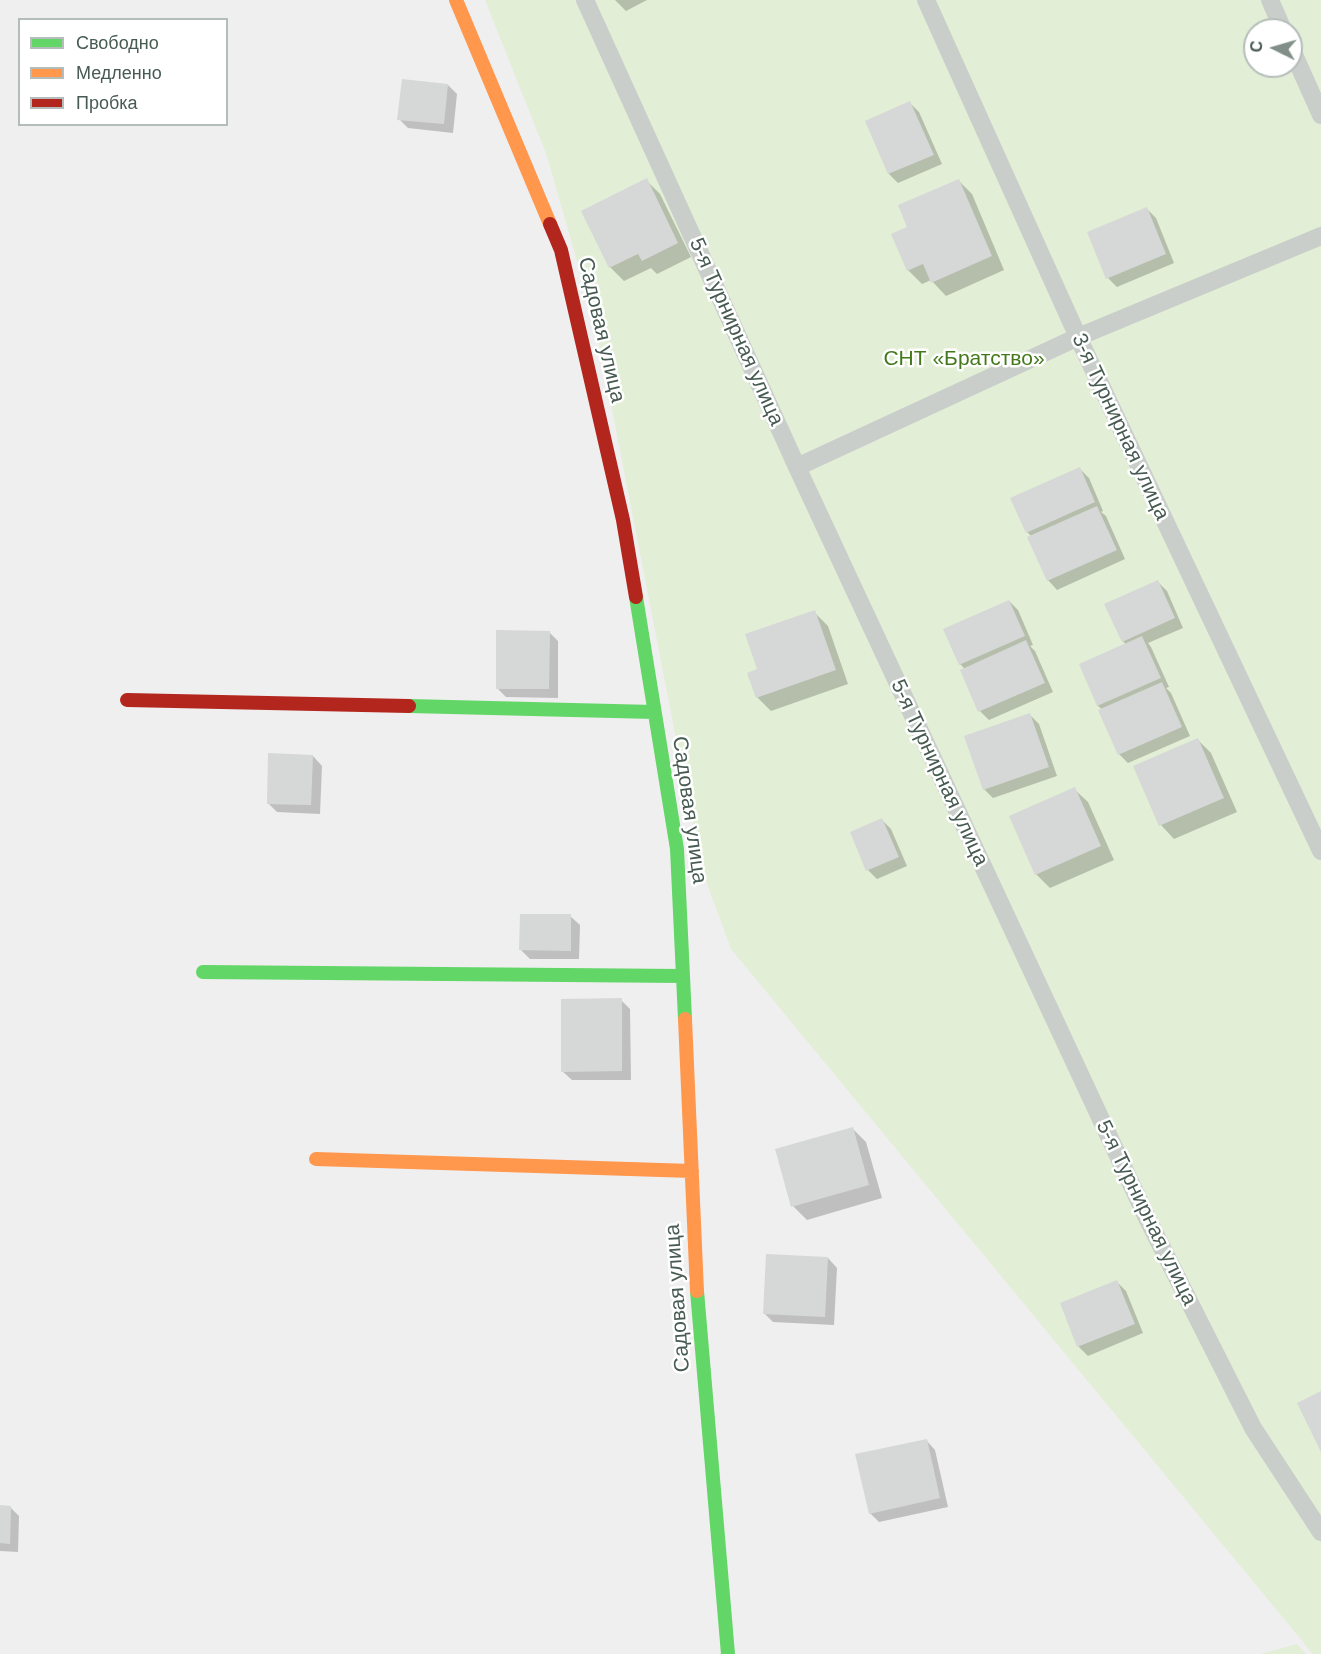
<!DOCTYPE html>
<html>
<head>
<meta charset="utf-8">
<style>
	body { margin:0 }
	#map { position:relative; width:1321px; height:1654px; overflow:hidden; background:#f0eff0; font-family:Helvetica,sans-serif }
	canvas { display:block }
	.legend { position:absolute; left:18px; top:18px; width:210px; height:108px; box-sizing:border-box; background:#fff; border:2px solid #b5bdba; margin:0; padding:8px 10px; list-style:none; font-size:18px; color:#475b52 }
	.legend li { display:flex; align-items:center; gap:12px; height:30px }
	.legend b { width:30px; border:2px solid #b5bdba }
	.north { position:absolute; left:1243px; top:18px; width:60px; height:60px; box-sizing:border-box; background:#fff; border:2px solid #b5bdba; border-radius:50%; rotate:275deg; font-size:16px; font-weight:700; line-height:24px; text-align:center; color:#475b52 }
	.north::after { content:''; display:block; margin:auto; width:21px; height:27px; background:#828f89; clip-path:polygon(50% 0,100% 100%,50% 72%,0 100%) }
</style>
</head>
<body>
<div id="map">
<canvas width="1321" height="1654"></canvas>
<ul class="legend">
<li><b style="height:8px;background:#63d668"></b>Свободно</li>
<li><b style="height:8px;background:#ff974d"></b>Медленно</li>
<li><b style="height:8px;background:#b3261e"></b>Пробка</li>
</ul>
<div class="north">С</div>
</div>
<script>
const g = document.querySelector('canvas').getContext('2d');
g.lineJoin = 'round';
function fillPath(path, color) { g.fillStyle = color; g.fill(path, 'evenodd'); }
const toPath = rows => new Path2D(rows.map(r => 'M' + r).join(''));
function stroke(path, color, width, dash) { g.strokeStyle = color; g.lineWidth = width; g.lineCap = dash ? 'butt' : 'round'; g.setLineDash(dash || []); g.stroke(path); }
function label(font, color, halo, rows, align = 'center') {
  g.font = font + ' Helvetica,sans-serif'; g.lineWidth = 5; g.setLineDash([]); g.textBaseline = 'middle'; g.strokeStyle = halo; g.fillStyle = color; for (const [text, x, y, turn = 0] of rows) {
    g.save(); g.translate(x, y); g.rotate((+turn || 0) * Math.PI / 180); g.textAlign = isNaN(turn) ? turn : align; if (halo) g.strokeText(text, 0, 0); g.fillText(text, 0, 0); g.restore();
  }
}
fillPath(toPath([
	[485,0,1321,0,1321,1654,1313,1654,731,949,701,867,596,327,547,156],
	[1255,30,1291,30,1291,66,1255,66],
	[1297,1644,1306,1654,1260,1654]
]), '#e2eed5');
fillPath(toPath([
	[615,0,647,0,626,11],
	[448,85,457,94,453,133,408,128,399,119],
	[910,103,919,112,942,164,898,183,889,174,867,121],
	[646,180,660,194,691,257,657,274,651,268,624,281,610,267],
	[959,181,972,194,1004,270,946,296,931,280,922,284,908,270,909,228],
	[1147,209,1156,218,1174,263,1117,287,1108,278],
	[1080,469,1089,478,1103,511,1101,512,1106,516,1125,559,1057,590,1048,580,1031,536,1027,532],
	[1158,582,1167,591,1183,628,1148,643,1151,647,1169,687,1166,688,1171,693,1190,736,1128,763,1119,754,1103,710,1098,706,1081,665,1126,645,1123,641],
	[1009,601,1018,610,1033,645,1030,646,1035,651,1053,692,989,720,980,711,962,670,965,669,960,664],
	[814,612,828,626,848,684,771,711,757,697,759,670],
	[549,632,558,641,558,698,506,697,497,688],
	[1030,715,1039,724,1057,776,993,798,984,789],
	[1197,739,1211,753,1237,812,1174,839,1161,825,1135,767],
	[313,756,322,766,320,814,277,812,268,803],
	[1074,789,1088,802,1114,860,1050,888,1036,874],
	[882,820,891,829,907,866,877,879,868,870],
	[570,916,580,925,579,959,530,959,521,950],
	[621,1000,630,1009,631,1080,572,1080,562,1071],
	[852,1128,866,1142,882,1198,807,1220,793,1206],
	[828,1258,837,1268,834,1325,773,1322,764,1313],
	[1117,1282,1126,1291,1143,1333,1088,1356,1079,1347,1062,1304],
	[926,1440,935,1450,948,1507,879,1522,870,1513],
	[0,1507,10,1507,19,1516,18,1552,0,1551]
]), '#0003');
fillPath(toPath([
	[402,79,448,84,444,124,397,120],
	[910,101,934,155,888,174,865,121],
	[647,178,678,243,642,261,638,254,609,268,581,211],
	[959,179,992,256,931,283,923,264,907,271,891,234,907,227,898,205],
	[1147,207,1166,254,1106,279,1087,232],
	[1080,467,1095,502,1026,533,1010,498],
	[1097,506,1117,550,1047,581,1027,537],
	[1158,580,1175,618,1122,642,1104,604],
	[1009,600,1025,636,959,665,943,629],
	[815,610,836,670,756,698,747,673,757,669,745,634],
	[496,630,550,631,549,689,496,689],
	[1142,636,1161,678,1097,706,1079,664],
	[1026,640,1045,683,978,712,960,670],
	[1162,682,1182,727,1118,755,1098,710],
	[1030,713,1049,767,983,790,964,736],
	[1198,738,1224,798,1159,826,1133,766],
	[268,753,313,755,311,805,267,804],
	[1075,787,1101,846,1035,875,1009,816],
	[882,818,899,857,866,871,850,832],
	[520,914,571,914,571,951,519,950],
	[622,998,622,1071,561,1072,561,999],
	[853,1127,869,1185,791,1207,775,1149],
	[766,1254,828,1257,825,1317,763,1314],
	[1117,1280,1135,1324,1077,1347,1060,1303],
	[1321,1391,1321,1452,1297,1403],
	[927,1439,940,1498,869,1514,855,1454],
	[0,1505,11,1506,10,1544,0,1543]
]), '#d6d7d7');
stroke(toPath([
	[585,0,797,467,1147,1218,1253,1428,1321,1532],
	[926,0,1078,337,1321,851],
	[1270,0,1283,30],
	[1291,48,1321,115],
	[797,467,1078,337,1321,236]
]), '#c9cecb', 18);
stroke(toPath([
	[636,597,677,849,685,1019],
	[409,706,654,712],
	[203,972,683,976],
	[697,1291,728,1654]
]), '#63d668', 14);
stroke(toPath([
	[456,0,550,224],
	[685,1019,697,1291],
	[316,1159,692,1171]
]), '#ff974d', 14);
stroke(toPath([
	[550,224,561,250,623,520,636,597],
	[127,700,409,706]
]), '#b3261e', 14);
label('21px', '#475b52', '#fff', [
	["Садовая улица",601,330,77],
	["5-я Турнирная улица",736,332,66],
	["3-я Турнирная улица",1120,427,65],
	["5-я Турнирная улица",939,773,65],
	["Садовая улица",689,810,82],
	["5-я Турнирная улица",1146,1213,64],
	["Садовая улица",678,1298,-94]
]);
label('21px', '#43791b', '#fff', [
	["СНТ «Братство»",964,359]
]);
</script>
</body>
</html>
